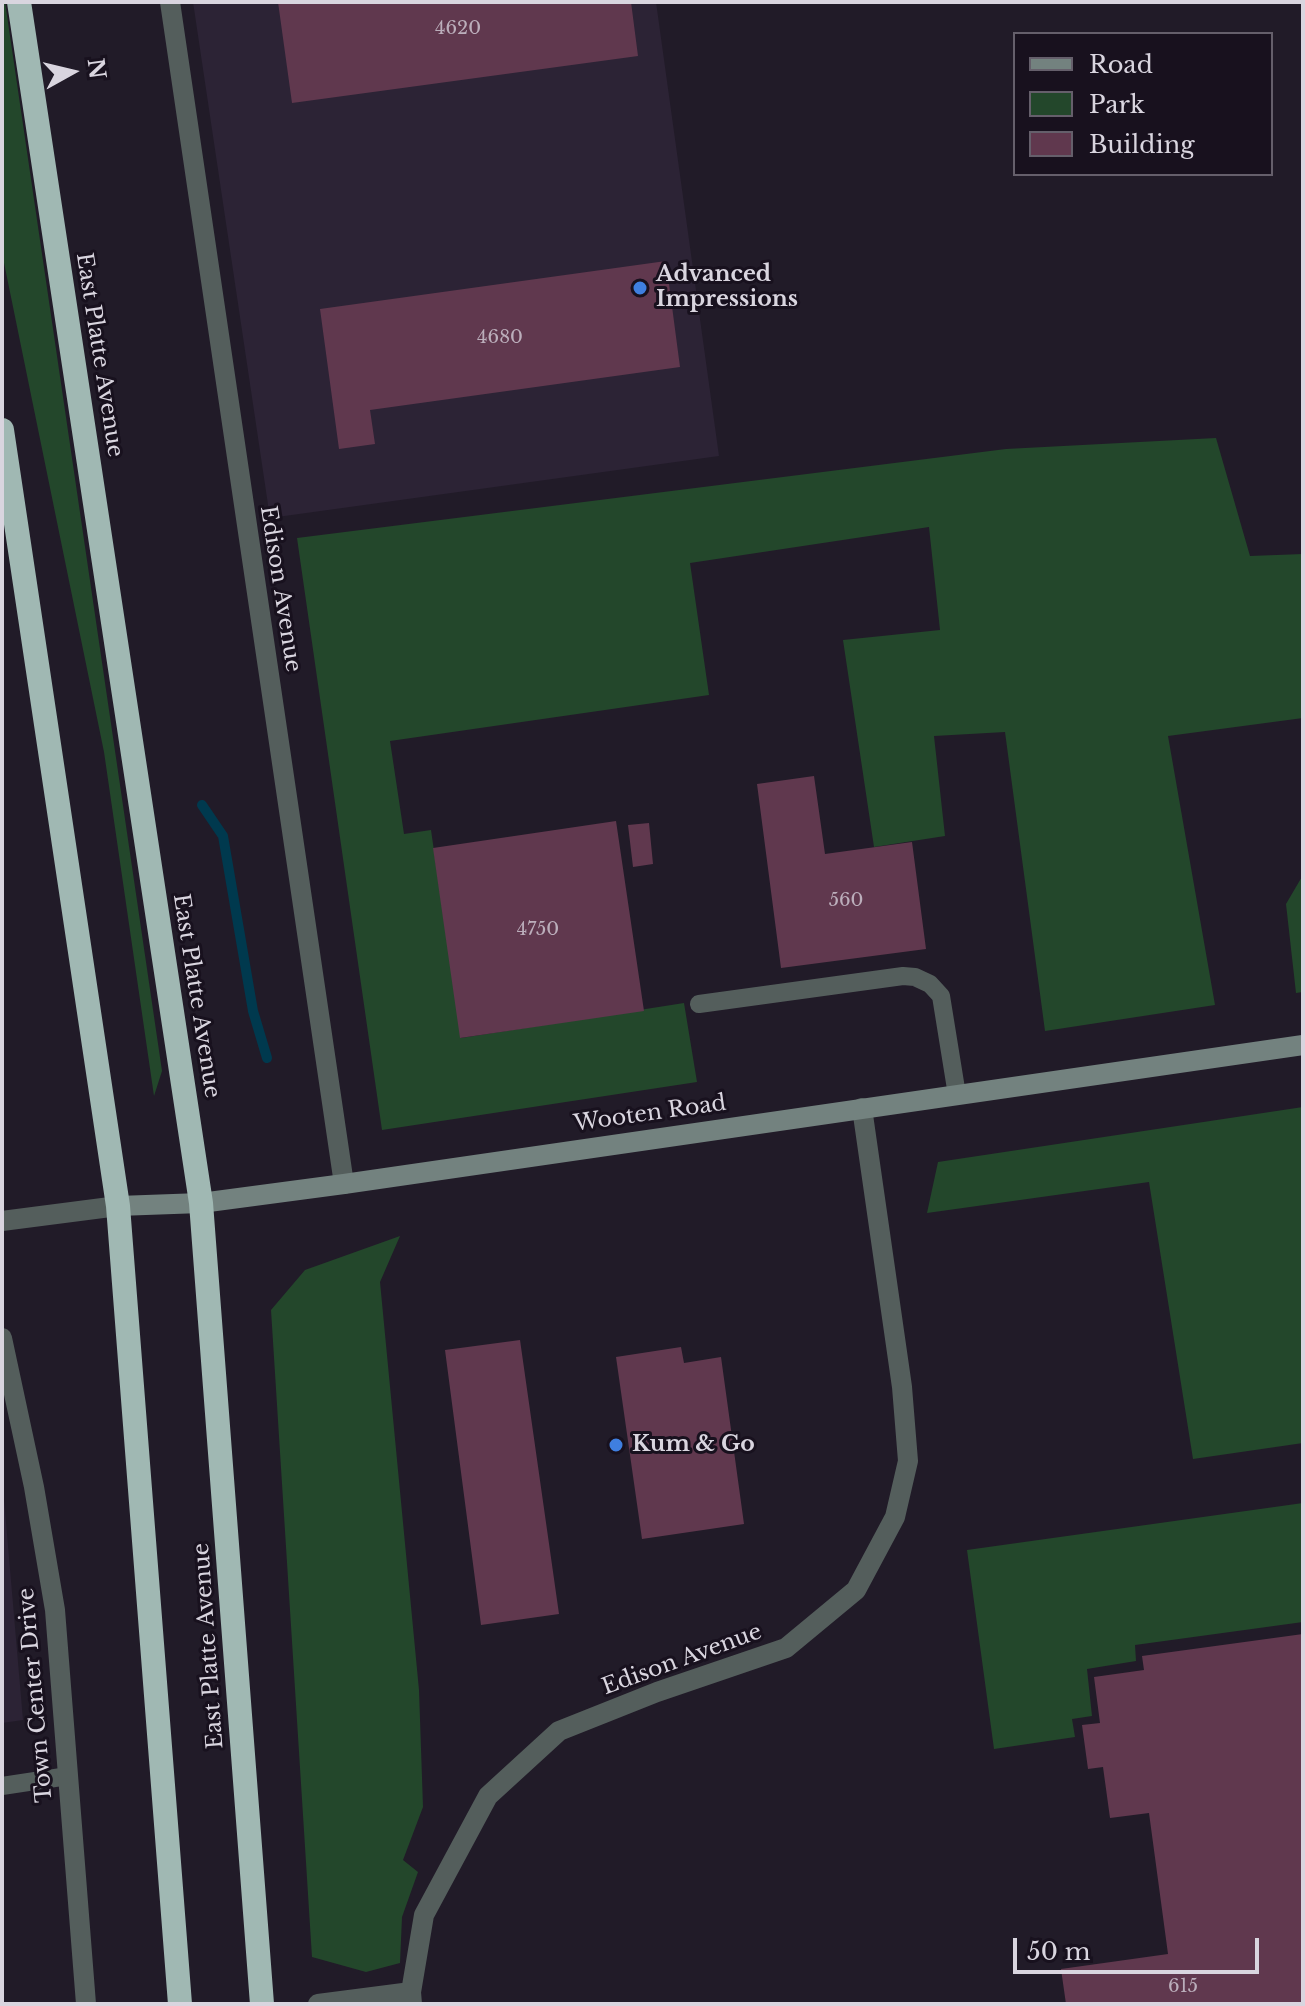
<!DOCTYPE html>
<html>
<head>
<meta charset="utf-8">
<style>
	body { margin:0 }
	#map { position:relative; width:1305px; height:2006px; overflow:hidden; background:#211b28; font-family:"Libre Baskerville",serif }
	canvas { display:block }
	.frame { position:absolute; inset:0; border:4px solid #d9d5df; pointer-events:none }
	.legend { position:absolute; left:1013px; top:32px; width:260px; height:144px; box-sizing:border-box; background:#18111e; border:2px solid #655f6b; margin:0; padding:10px 14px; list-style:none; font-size:24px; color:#d9d5df }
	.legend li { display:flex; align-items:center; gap:16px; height:40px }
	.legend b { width:40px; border:2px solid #655f6b }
	.north { position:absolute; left:32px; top:32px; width:80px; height:80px; -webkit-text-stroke:6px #18111e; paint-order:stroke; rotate:82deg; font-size:22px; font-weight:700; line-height:32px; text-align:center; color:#d9d5df }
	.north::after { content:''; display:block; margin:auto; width:28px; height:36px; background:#d9d5df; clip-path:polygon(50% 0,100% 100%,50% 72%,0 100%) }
	.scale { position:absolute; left:1013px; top:1938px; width:246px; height:36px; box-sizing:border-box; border:4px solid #d9d5df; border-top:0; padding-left:10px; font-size:24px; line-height:28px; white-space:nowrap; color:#d9d5df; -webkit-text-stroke:6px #18111e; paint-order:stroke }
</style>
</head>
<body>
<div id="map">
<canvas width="1305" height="2006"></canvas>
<div class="frame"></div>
<ul class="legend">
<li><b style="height:10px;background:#73827f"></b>Road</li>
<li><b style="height:22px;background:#23472b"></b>Park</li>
<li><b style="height:22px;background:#60384e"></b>Building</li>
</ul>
<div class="north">N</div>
<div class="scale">50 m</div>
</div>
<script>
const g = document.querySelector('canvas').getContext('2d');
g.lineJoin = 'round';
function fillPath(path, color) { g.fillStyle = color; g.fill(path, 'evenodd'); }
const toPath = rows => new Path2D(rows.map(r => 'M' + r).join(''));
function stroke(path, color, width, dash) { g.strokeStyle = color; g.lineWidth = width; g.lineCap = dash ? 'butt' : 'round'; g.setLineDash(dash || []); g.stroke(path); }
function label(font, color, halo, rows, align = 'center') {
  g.font = font + ' "Libre Baskerville",serif'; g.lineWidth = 6; g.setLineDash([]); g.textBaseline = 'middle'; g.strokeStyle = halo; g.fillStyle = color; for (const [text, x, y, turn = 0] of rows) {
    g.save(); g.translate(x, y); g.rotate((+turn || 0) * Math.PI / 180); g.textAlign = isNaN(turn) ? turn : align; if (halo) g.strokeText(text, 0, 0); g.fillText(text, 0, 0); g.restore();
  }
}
fillPath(toPath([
	[193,2,656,2,719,456,270,518],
	[2,1476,23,1720,2,1723]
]), '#2c2335');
fillPath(toPath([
	[2,2,5,2,162,1071,154,1096,104,752,2,253],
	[1216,438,1250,556,1303,554,1303,718,1168,736,1215,1005,1045,1031,1005,732,934,736,945,836,874,847,843,640,940,630,929,527,690,563,709,695,390,741,404,834,431,830,461,1038,684,1003,697,1082,382,1130,297,538,1006,449],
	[1303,875,1303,992,1296,993,1286,904],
	[1303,1107,1303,1443,1193,1459,1149,1182,927,1213,938,1162],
	[400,1236,380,1282,419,1690,423,1807,403,1860,418,1872,402,1917,400,1963,366,1972,312,1957,271,1310,305,1270],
	[1303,1503,1303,1622,1135,1645,1136,1661,1087,1669,1092,1716,1072,1719,1075,1737,994,1749,967,1550]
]), '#23472b');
stroke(toPath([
	[202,805,223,836,253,1011,267,1058]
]), '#00394e', 10);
fillPath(toPath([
	[278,2,631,2,638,56,292,103],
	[666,261,680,367,370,410,375,444,339,449,320,309],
	[814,776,825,854,912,842,926,949,781,968,757,784],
	[616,821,644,1011,460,1038,433,848],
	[649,823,653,864,633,867,628,825],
	[520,1340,559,1614,481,1625,445,1350],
	[681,1347,684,1363,721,1357,744,1524,642,1539,616,1357],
	[1303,1634,1303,2004,1066,2004,1061,1969,1168,1954,1149,1813,1110,1818,1103,1767,1088,1769,1082,1725,1100,1723,1094,1677,1144,1670,1142,1656]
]), '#60384e');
stroke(toPath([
	[699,1004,903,976,915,977,930,984,941,996,957,1095],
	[2,1786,68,1776]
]), '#545e5c', 18);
stroke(toPath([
	[170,2,344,1184],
	[2,1221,118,1206],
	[2,1338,34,1487,55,1610,86,2004],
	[318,2004,411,1992],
	[412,2004,411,1992,424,1915,488,1796,559,1731,657,1692,786,1648,856,1590,895,1517,908,1461,902,1387,862,1108]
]), '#545e5c', 20);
stroke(toPath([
	[118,1206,201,1203,344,1184,1303,1045]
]), '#73827f', 20);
stroke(toPath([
	[19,2,201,1203,262,2004],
	[2,430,118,1206,180,2004]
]), '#a0b8b3', 24);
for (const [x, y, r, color] of [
	[640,288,8,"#3f7fe0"],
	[616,1445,8,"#3f7fe0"]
]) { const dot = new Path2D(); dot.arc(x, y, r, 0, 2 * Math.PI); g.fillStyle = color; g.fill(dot); stroke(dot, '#18111e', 3); }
label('18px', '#bbaebb', null, [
	["4620",458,29],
	["4680",500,338],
	["560",846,901],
	["4750",538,930],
	["615",1183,1987]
]);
label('bold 22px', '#d9d5df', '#18111e', [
	["Advanced",656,275],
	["Impressions",656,300],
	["Kum & Go",632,1445]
], 'left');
label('22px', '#d9d5df', '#18111e', [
	["East Platte Avenue",99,355,81],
	["Edison Avenue",280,589,81],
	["East Platte Avenue",196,996,81],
	["Wooten Road",650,1114,-8],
	["East Platte Avenue",209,1646,-94],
	["Edison Avenue",682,1660,-20],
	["Town Center Drive",36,1695,-95]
]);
</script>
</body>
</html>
